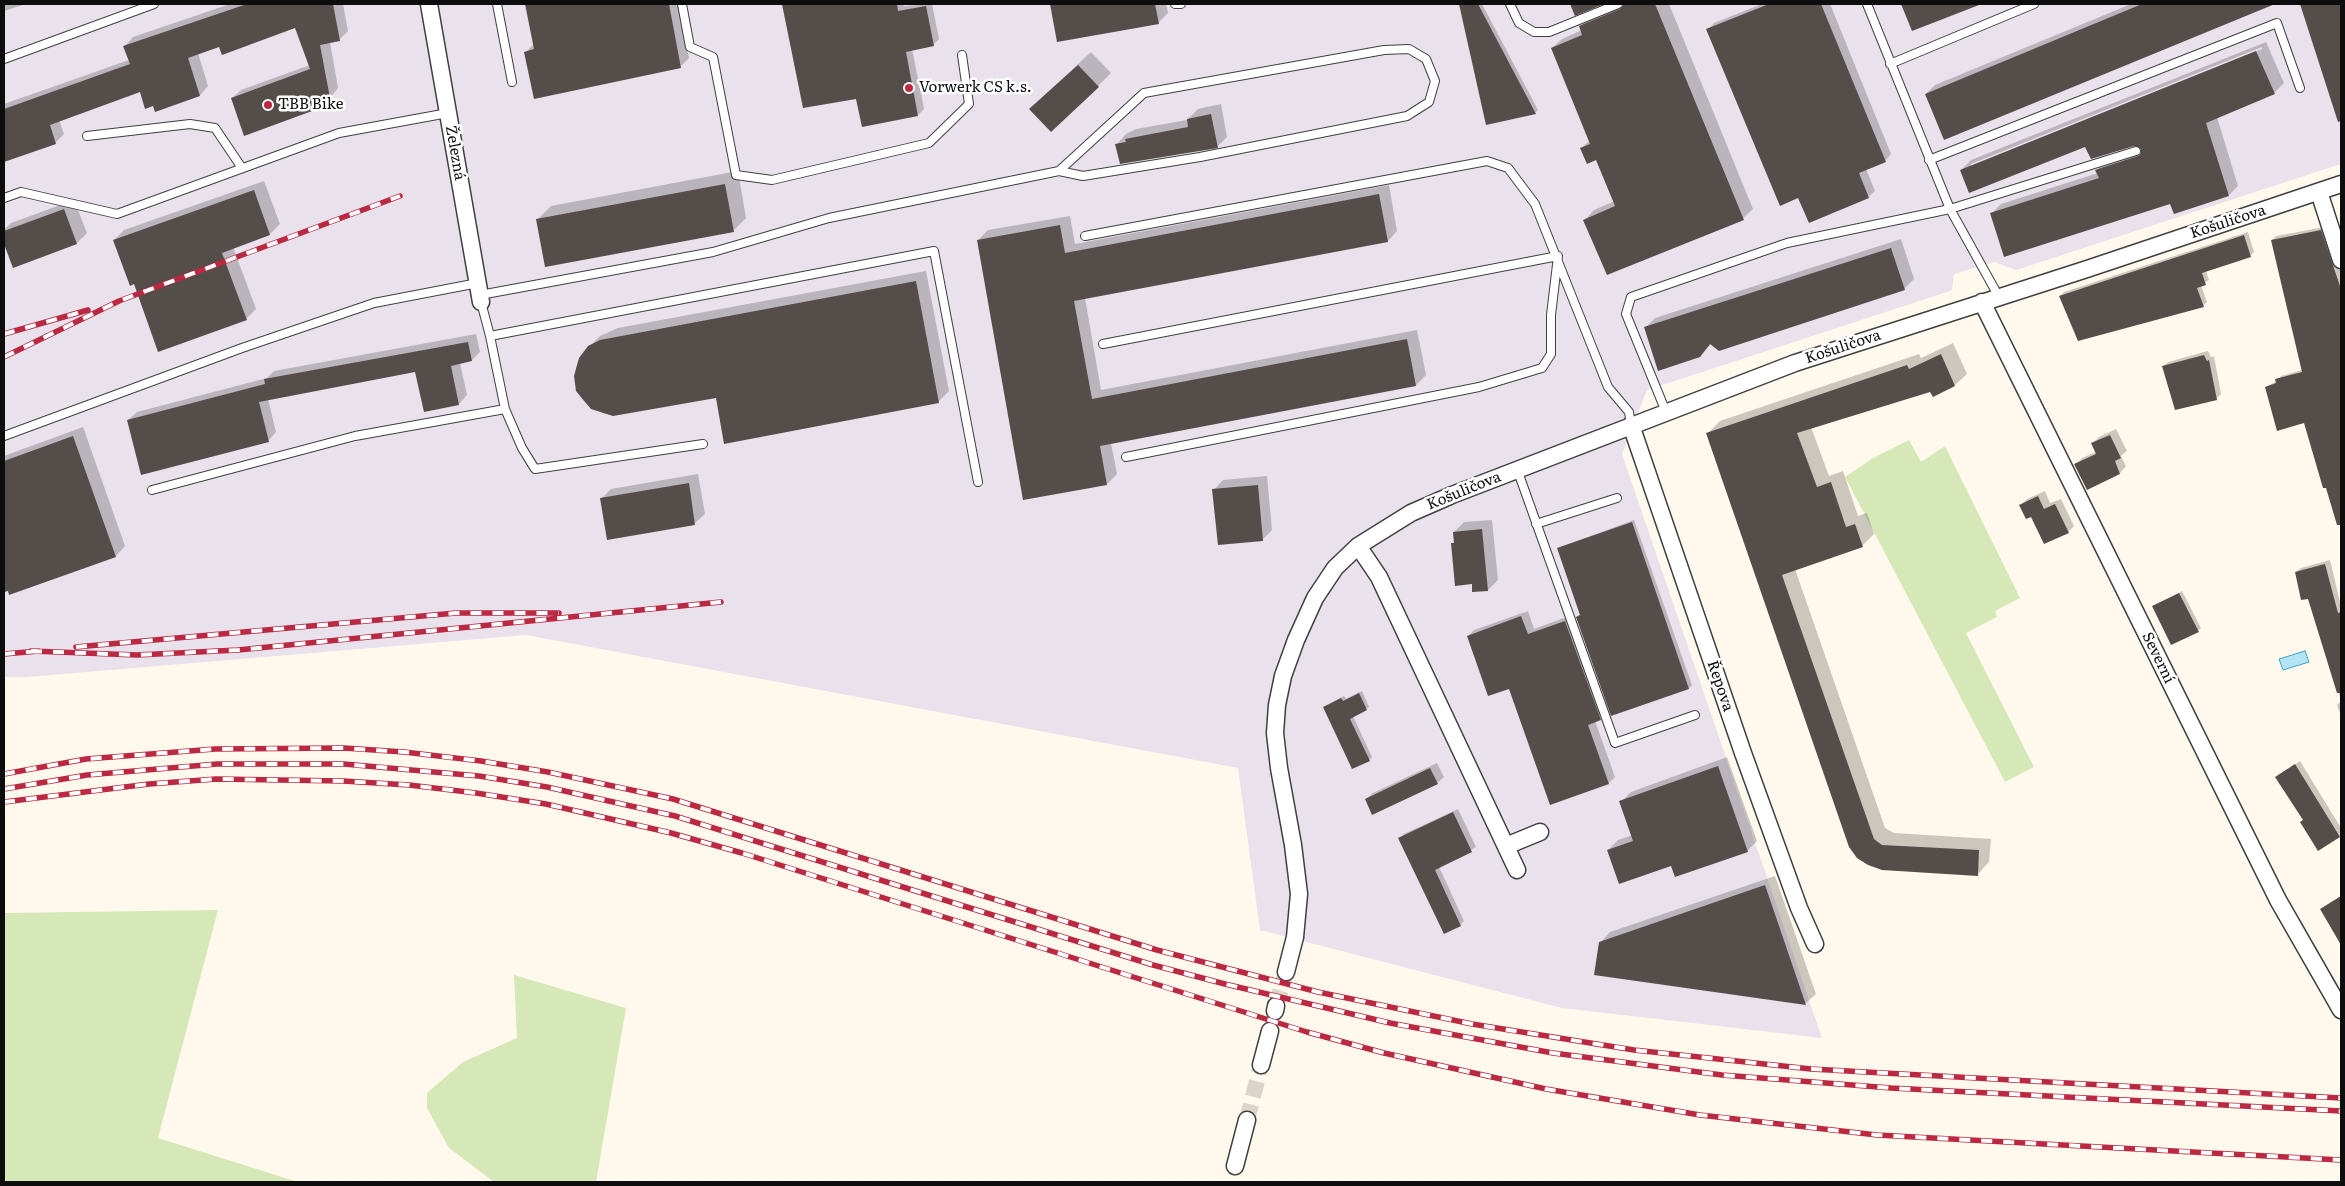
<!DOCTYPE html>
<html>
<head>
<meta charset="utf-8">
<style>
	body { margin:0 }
	#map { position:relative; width:2345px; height:1186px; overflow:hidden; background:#fff9ed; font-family:Literata,serif }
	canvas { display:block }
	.frame { position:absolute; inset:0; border:5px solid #0d0d0d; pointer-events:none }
</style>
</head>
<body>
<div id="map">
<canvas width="2345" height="1186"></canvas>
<div class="frame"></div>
</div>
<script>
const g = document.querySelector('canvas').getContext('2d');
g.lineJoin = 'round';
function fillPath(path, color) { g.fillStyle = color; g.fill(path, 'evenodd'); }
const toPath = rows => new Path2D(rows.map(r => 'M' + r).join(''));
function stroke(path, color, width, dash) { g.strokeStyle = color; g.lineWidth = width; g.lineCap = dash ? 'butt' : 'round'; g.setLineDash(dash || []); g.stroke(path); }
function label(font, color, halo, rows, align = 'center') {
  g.font = font + ' Literata,serif'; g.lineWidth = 5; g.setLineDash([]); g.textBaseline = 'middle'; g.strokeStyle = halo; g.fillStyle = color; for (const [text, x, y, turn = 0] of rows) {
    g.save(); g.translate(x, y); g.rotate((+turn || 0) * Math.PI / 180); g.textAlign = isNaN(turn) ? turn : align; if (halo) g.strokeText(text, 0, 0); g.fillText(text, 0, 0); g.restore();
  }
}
fillPath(toPath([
	[4,4,2341,4,2341,164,2016,270,1994,262,1954,274,1952,290,1947,292,1647,390,1622,454,1822,1038,1562,1008,1260,930,1238,768,526,635,27,677,4,677]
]), '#e9e1ec');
fillPath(toPath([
	[1909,440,1921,462,1945,446,2020,598,1995,611,1997,617,1966,633,2034,767,2005,782,1845,477,1873,458],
	[218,910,158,1138,298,1182,4,1182,4,913],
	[514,975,626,1008,596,1182,494,1182,449,1148,427,1108,427,1093,463,1062,517,1038]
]), '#d7e8b8');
const water = toPath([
	[2305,651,2309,662,2283,670,2279,659,2305,651]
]);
fillPath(water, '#b3e4f5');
stroke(water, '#3ca3ca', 1);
fillPath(toPath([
	[4,4,26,4,4,11],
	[230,4,343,4,348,31,339,40,330,42,338,88,323,106,245,134,232,98,241,90,310,65,296,27,220,45,198,53,208,86,200,95,154,104,140,91,59,120,64,134,55,143,4,160,4,104,129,60,125,46,133,37],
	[526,4,679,4,689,58,680,67,526,52,534,44],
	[782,4,903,4,904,6,932,4,939,39,933,45,912,49,924,109,918,115,857,97,804,106],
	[1051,4,1166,4,1168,13,1158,23,1058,41],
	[1460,4,1482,4,1538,110,1535,113,1487,124],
	[1622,4,1669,4,1753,209,1743,218,1585,220,1594,210,1615,201,1597,158,1582,148,1590,140,1552,48,1562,39,1582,30,1580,26,1590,17],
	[1762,4,1830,4,1891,154,1885,161,1866,169,1875,191,1868,197,1799,196,1708,30,1714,23],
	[1902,4,1960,4,1961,6,1913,29],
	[2131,4,2273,4,1945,138,1926,94,1935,85],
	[2301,4,2341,4,2341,98,2332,101],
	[2266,42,2284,83,2274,93,2217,117,2238,186,2229,195,2171,202,1991,214,2001,204,2098,173,2097,170,2106,160,2143,149,2134,144,2086,145,1961,170,1971,160],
	[2262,47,2262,49,1971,166,1971,164],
	[1091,52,1111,73,1098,86,1044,96],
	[1221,104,1227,137,1217,147,1117,144,1126,134,1136,129,1187,120,1198,109],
	[738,171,746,218,733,231,537,220,551,206],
	[264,181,280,224,270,234,233,247,256,309,246,319,135,283,114,240,124,230],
	[1389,185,1397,231,1388,241,1085,298,1101,390,1417,330,1426,375,1416,385,1111,443,1117,474,1107,484,1024,499,978,240,988,230,1070,216,1075,244],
	[74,200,87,233,77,243,14,266,4,240,4,230,11,223],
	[2325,227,2341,272,2341,505,2333,507,2305,422,2266,387,2277,381,2281,376,2302,370,2272,240,2276,236],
	[2248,232,2254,252,2250,256,2206,271,2209,280,2201,285,2207,302,2203,306,2060,296,2064,292],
	[1901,239,1914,279,1904,289,1711,344,1699,356,1645,328,1655,318],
	[926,271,949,391,938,402,717,396,620,414,605,414,591,408,581,398,575,384,576,367,589,347,600,336,618,328],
	[476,334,480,352,472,360,460,363,467,395,459,404,416,370,268,399,276,432,268,441,128,420,137,412,267,378,274,371],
	[1953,343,1967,374,1955,385,1933,395,1931,390,1811,427,1829,476,1843,471,1858,516,1867,513,1874,534,1862,546,1795,569,1885,828,1894,833,1991,839,1989,862,1978,874,1882,869,1708,433,1720,421,1919,354,1921,358],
	[2208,351,2211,357,2214,356,2221,394,2216,399,2164,366,2168,362],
	[83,427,125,546,116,556,4,591,4,456],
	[2116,429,2127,451,2121,456,2126,466,2120,473,2087,488,2076,465,2082,458,2096,452,2092,444,2099,437],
	[698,474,705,514,695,523,608,538,601,499,611,489],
	[1267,476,1272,530,1262,540,1214,490,1223,480],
	[2045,491,2050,503,2061,499,2074,526,2068,532,2032,515,2021,505,2027,499],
	[1492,520,1498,580,1488,590,1473,583,1452,544,1455,541,1454,532,1464,522],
	[1634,520,1692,685,1689,688,1577,617,1580,615,1558,548],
	[2330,560,2341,606,2341,716,2337,705,2341,701,2309,597,2296,572,2301,568],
	[2182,591,2201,628,2198,631,2153,607],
	[1528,611,1534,629,1572,615,1607,713,1595,721,1615,777,1609,783,1509,687,1468,636,1474,630],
	[1362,691,1369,707,1353,716,1372,757,1369,760,1325,707,1344,696,1346,699],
	[1727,757,1757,841,1747,851,1672,864,1608,850,1618,840,1633,835,1621,802,1631,792],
	[2300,761,2341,828,2340,836,2305,819,2277,777],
	[1437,763,1444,777,1437,783,1366,799,1373,793],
	[1458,809,1476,847,1439,867,1464,921,1460,925,1400,838,1404,834],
	[1775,876,1816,994,1806,1003,1596,974,1600,943,1610,932]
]), '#0003');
fillPath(toPath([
	[247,4,333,4,340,41,320,45,330,98,321,100,323,107,244,136,231,98,310,69,295,28,222,55,219,47,188,58,200,96,155,112,153,106,145,109,140,92,50,125,56,144,4,162,4,109,130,64,123,46],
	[525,4,669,4,681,68,534,99,524,52,534,49],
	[782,4,897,4,898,11,926,6,934,46,906,52,918,116,862,127,856,99,803,108],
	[1050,4,1155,4,1159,24,1057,42],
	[1459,4,1478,4,1536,114,1486,125],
	[1570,4,1604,4,1575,16],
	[1624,4,1655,4,1744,220,1607,275,1583,220,1615,206,1596,160,1587,164,1580,148,1590,144,1551,48,1582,35,1579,26,1620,9],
	[1769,4,1821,4,1886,162,1859,173,1869,198,1809,223,1798,198,1780,206,1706,29],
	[1901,4,1979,4,1979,5,1912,31],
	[2142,4,2275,4,1944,140,1925,94],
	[2300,4,2341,4,2341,121,2338,122],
	[2256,51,2275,94,2206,123,2229,196,2174,214,2170,204,2004,257,1990,213,2099,178,2095,170,2138,156,2141,153,2141,149,2134,146,2091,159,2085,147,1969,193,1960,170],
	[1078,65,1099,87,1051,132,1029,109],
	[1211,114,1218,148,1120,164,1115,144,1126,142,1125,139,1188,127,1187,119],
	[725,184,734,232,545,267,536,219],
	[254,190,270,235,222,253,247,320,158,352,134,284,130,286,113,240],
	[1379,194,1388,242,1074,301,1092,399,1407,339,1416,386,1100,446,1107,485,1023,500,977,240,1060,225,1065,253],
	[64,209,77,244,13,268,4,244,4,231],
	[2321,230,2341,289,2341,525,2337,525,2326,488,2323,488,2304,423,2277,431,2265,387,2276,383,2275,379,2302,372,2271,240],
	[2244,235,2251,257,2202,273,2206,285,2197,288,2204,307,2078,341,2059,296],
	[1891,248,1905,290,1719,351,1710,344,1700,357,1658,371,1644,327],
	[916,281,939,403,724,444,716,398,613,416,591,409,576,391,574,376,579,358,588,346,600,340],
	[468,342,472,361,451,366,459,405,424,412,415,372,259,402,269,442,141,475,127,420,265,384,264,379],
	[1941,354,1955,386,1933,397,1930,392,1797,433,1817,487,1831,482,1846,527,1855,524,1863,547,1782,575,1874,839,1882,845,1979,850,1978,876,1882,870,1868,865,1857,858,1849,847,1706,433,1907,365,1909,369],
	[2204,355,2207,361,2209,360,2217,400,2175,410,2162,366],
	[2110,435,2121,458,2115,461,2120,474,2087,490,2074,464,2096,454,2091,443],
	[73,436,116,557,9,595,8,591,4,592,4,461],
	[689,483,695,525,607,540,600,498],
	[1258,485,1263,541,1218,545,1212,489],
	[2038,496,2044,509,2055,504,2069,533,2044,544,2031,517,2026,519,2019,505],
	[1632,522,1689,689,1611,716,1576,617,1580,615,1557,548],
	[1482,529,1488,591,1472,592,1472,584,1455,586,1451,543,1454,543,1453,532],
	[2325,564,2338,613,2341,612,2341,693,2337,693,2308,599,2301,600,2295,572],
	[2179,593,2199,632,2171,645,2152,606],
	[1521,616,1528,634,1565,621,1601,720,1588,725,1609,784,1550,805,1509,689,1488,696,1467,636],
	[1359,693,1367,710,1350,719,1370,761,1352,769,1323,707,1341,698,1343,701],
	[2295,764,2340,837,2318,851,2300,822,2303,820,2275,777],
	[1718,766,1748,852,1675,877,1671,866,1619,884,1607,850,1633,841,1619,801],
	[1430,768,1438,784,1372,815,1365,799],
	[1453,812,1472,852,1435,870,1461,926,1444,934,1398,838],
	[1765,885,1806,1005,1594,975,1599,942],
	[2341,896,2341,945,2320,909]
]), '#554d49');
stroke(toPath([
	[1276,1006,1286,972],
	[1247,1120,1261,1065]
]), '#dbd6cb', 16, [16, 8]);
const lane = toPath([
	[497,4,512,82],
	[682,4,690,47,713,57,736,175,772,180,929,143,969,104,962,55],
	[1175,4,1181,4],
	[1510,4,1519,23,1534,32,1549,32,1618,4],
	[1867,4,1950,209,1999,297],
	[4,59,154,4],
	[1890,64,2034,4],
	[87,136,190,124,215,128,242,168],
	[1929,160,2277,23,2300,88],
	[4,198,21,192,117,214,339,133,448,113],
	[1085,236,1487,161,1508,168,1535,204,1608,387,1629,412,1631,425],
	[480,295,713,252,829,218,1059,171,1144,93,1384,50,1409,49,1426,59,1435,81,1429,102,1407,116,1200,157,1083,176,1059,171],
	[481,302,490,336,934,251,978,482],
	[490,336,505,409,522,448,535,469,703,444],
	[1103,344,1558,256,1551,315,1551,354,1542,368,1479,387,1126,457],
	[1666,412,1626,314,1631,297,1787,243,1950,209,2136,151],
	[4,436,242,348,374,303,478,283],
	[1517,469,1615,743,1695,715],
	[152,490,355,436,505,409],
	[1536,524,1617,498]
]);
const street = toPath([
	[429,4,481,302],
	[2319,192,2341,260],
	[1982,302,2278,900,2341,1010],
	[1631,425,1743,753,1799,908,1815,944],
	[1358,546,1379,577,1517,870],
	[1506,846,1540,832],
	[1286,972,1295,937,1299,894,1293,845,1279,768,1275,733,1277,705,1283,676,1296,640,1315,598,1335,568,1358,546,1411,513,1452,495,1795,363,2087,269,2341,184],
	[1275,1011,1276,1006],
	[1261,1065,1270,1031],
	[1235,1166,1247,1120]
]);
stroke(lane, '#404040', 10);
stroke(street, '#404040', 19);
stroke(lane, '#fff', 8);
stroke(street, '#fff', 16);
const rail = toPath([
	[4,334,88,310],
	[4,357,119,301,400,196],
	[76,647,456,613,559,613],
	[31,651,137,655,238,650,721,602],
	[4,654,39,651],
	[4,774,86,759,215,749,344,748,404,752,481,761,548,772,673,799,1157,950,1318,992,1472,1024,1634,1050,1811,1069,2341,1098],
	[4,789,87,775,217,764,344,764,479,776,547,787,675,816,1153,965,1225,984,1390,1023,1466,1037,1553,1053,1722,1075,1891,1088,2341,1111],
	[4,802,149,784,216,779,343,781,409,785,476,793,546,804,671,833,742,853,1307,1032,1384,1053,1546,1089,1700,1115,1877,1135,2341,1160]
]);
stroke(rail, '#ba2841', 5.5);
stroke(rail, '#fff', 4, [11]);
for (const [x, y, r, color] of [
	[909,88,5,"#ba2841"],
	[268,105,5,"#ba2841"]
]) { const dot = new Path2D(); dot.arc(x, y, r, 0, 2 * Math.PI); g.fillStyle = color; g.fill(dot); stroke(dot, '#fff', 2); }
label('15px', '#0d0d0d', '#fff', [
	["Vorwerk CS k.s.",919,88],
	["TBB Bike",278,105]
], 'left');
label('15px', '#0d0d0d', '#fff', [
	["Železná",455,153,80],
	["Košuličova",2228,222,-18],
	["Košuličova",1843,347,-18],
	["Košuličova",1464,491,-22],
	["Severní",2158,658,64],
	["Řepova",1720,686,71]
]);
</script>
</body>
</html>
